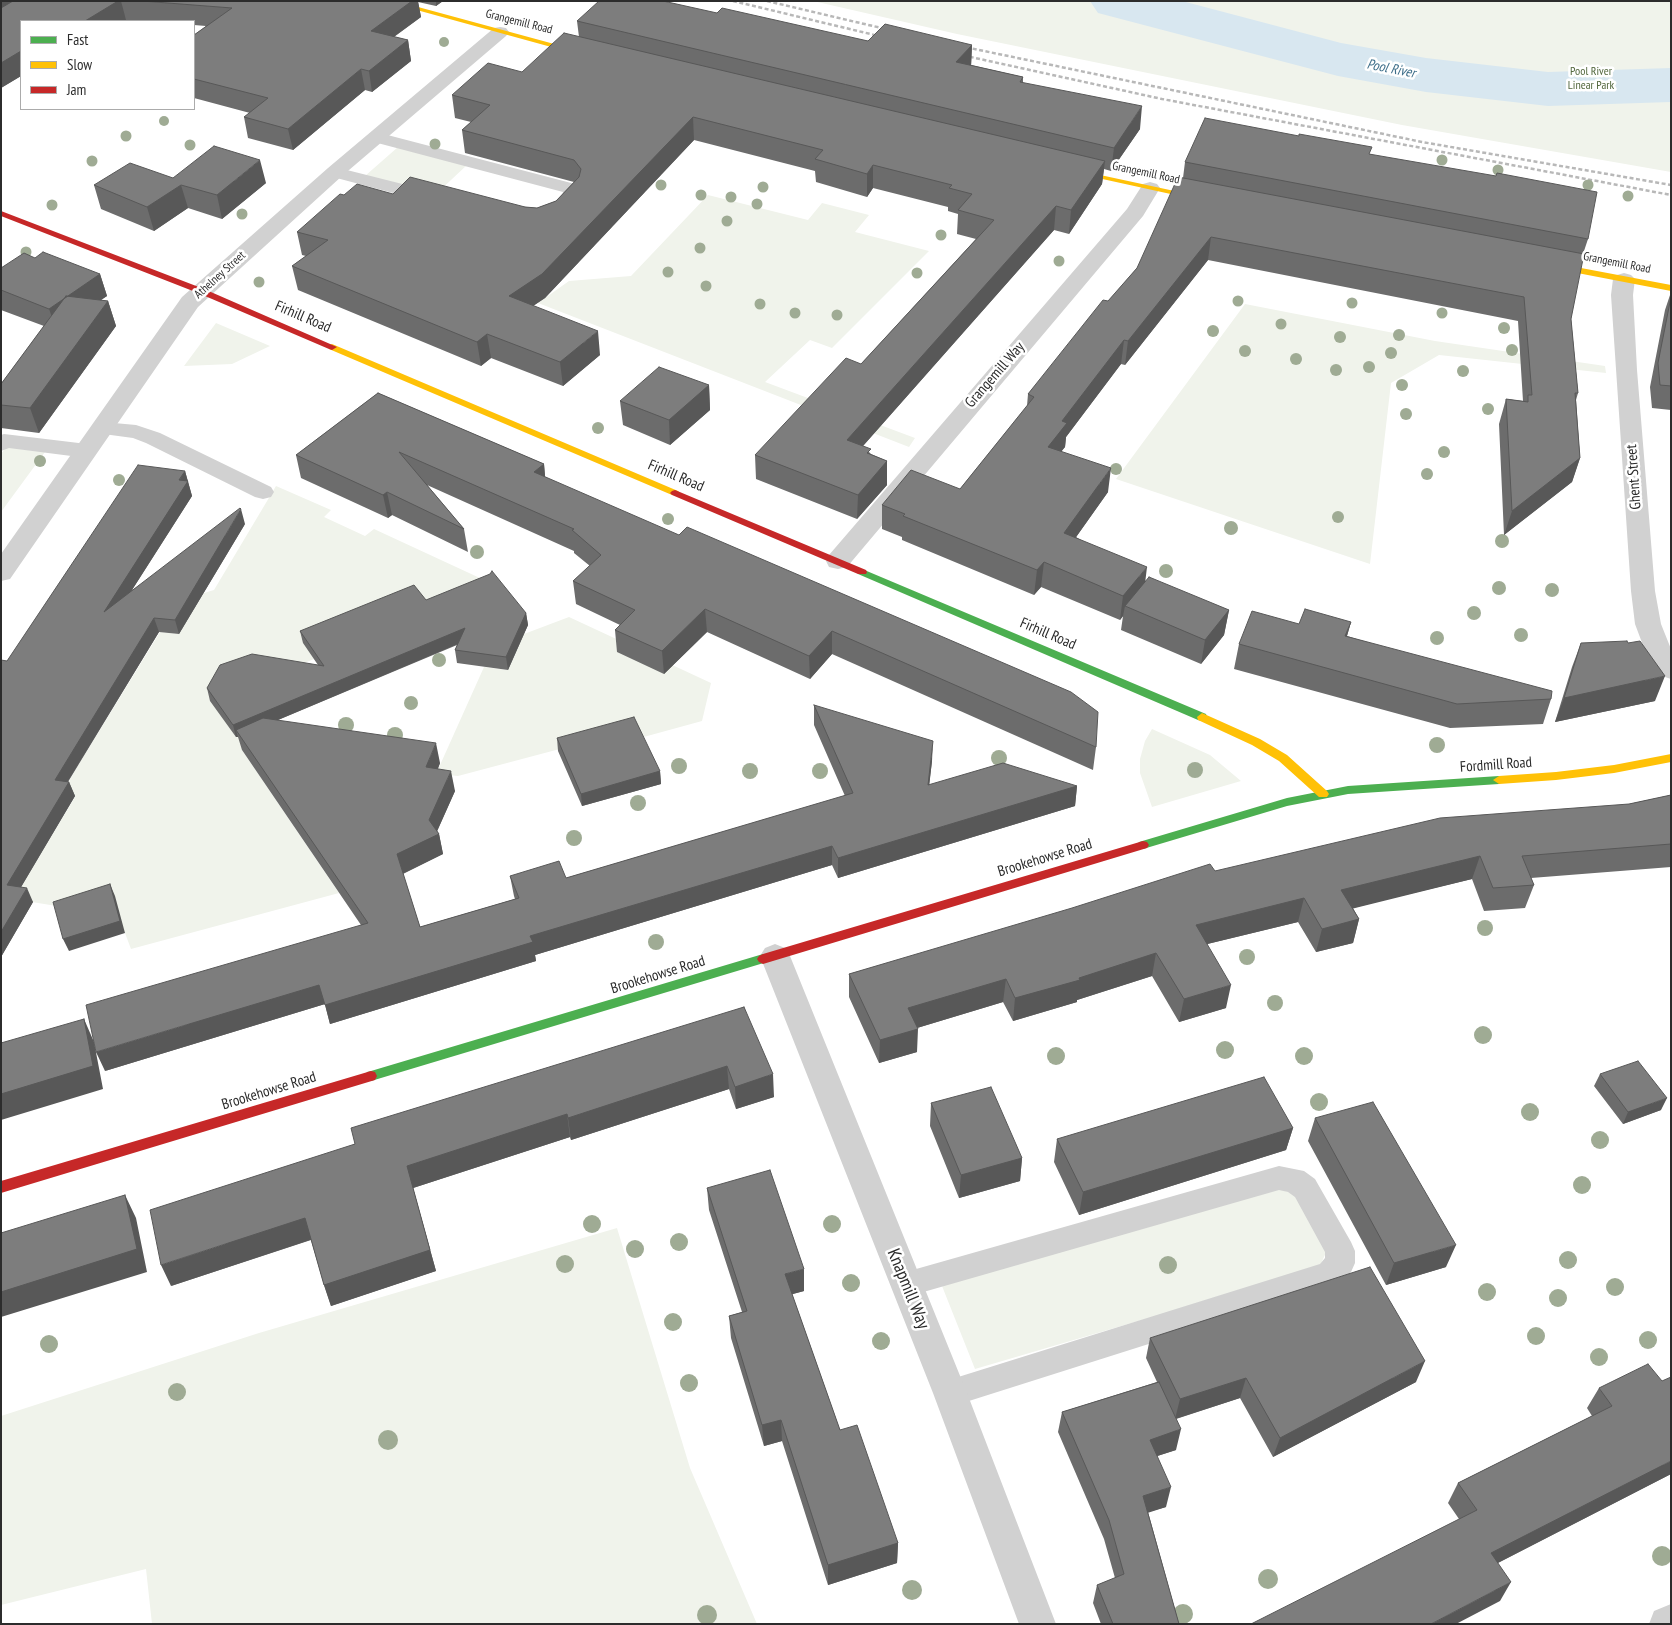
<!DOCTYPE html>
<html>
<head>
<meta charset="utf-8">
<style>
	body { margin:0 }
	#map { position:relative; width:1672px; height:1625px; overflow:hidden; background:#fff; font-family:"PT Sans Narrow",sans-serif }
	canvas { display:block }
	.frame { position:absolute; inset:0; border:2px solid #2c2c2c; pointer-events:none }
	.legend { position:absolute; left:20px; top:20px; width:175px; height:90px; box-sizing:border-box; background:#fff; border:1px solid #ababab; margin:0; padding:6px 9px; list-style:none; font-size:15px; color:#2c2c2c }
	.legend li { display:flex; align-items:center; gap:10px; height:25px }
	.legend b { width:25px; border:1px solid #ababab }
</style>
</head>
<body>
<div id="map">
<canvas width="1672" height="1625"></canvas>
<div class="frame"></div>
<ul class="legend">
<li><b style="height:6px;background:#4caf50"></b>Fast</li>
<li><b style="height:6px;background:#ffc107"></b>Slow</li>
<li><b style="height:6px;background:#c62828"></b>Jam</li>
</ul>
</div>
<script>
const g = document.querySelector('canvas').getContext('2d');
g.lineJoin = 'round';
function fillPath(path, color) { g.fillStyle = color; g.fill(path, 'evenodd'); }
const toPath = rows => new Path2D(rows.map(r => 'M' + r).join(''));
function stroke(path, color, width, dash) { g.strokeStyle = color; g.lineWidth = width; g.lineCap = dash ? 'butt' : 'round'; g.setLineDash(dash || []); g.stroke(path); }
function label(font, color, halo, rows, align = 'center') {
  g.font = font + ' "PT Sans Narrow",sans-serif'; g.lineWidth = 5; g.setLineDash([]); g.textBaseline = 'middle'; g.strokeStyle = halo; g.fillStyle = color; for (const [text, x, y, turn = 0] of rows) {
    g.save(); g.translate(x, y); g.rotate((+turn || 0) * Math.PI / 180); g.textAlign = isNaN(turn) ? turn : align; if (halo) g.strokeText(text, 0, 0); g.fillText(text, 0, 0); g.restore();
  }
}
fillPath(toPath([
	[813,1,1671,1,1671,172,1402,125,957,34],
	[398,147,467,165,435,195,365,176],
	[708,195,808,220,822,203,869,215,855,232,929,251,832,348,810,340,765,382,915,438,909,447,538,303,569,281,631,276],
	[1245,304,1435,341,1605,366,1606,373,1439,355,1391,383,1370,564,1116,479],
	[216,323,270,346,232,364,184,366],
	[6,447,45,452,1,512,1,454],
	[276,486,331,510,324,517,365,536,374,529,495,585,304,643,314,659,285,671,265,740,242,750,339,893,131,949,125,933,75,909,1,897,12,862,34,865,75,797,62,794,76,769,160,632,179,634,204,593,214,590],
	[569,617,711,683,702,721,640,738,635,729,458,776,436,774,484,667,508,670,524,634],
	[1152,729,1210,755,1241,781,1152,807,1140,773,1140,759,1145,741],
	[1279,1189,1301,1196,1328,1248,1319,1268,975,1369,942,1286],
	[617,1228,690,1468,757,1624,152,1624,146,1569,1,1605,1,1416,259,1333]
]), '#f0f3eb');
fillPath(toPath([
	[1090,1,1182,1,1341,43,1426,58,1548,72,1671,68,1671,102,1548,106,1426,92,1338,76,1098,13,1090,1]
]), '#d8e7f0');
fillPath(toPath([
	[376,132,575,184,582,193,580,200,564,217,557,219,550,217,548,213,562,198,563,192,370,141,367,137,370,133,376,132],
	[335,167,438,193,440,197,438,201,431,203,329,176,326,172,329,168,335,167],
	[103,422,136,425,160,433,271,487,274,492,271,497,263,499,255,497,146,443,133,438,96,433,93,428,96,423,103,422],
	[4,434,87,444,94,446,98,451,94,456,87,458,9,448,1,451,1,435,4,434],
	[1279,1166,1304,1171,1315,1179,1351,1242,1355,1251,1355,1263,1351,1272,1341,1283,950,1407,939,1403,934,1393,939,1383,1320,1264,1325,1258,1325,1252,1295,1197,1288,1192,1279,1190,906,1297,895,1293,891,1284,895,1275,1279,1166]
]), '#d1d1d1');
fillPath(toPath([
	[500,27,506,28,509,32,506,36,342,176,198,307,10,579,1,581,1,554,182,297,328,168,494,28,500,27],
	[1150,182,1157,184,1160,188,1143,216,847,567,838,569,829,567,826,561,829,555,1127,209,1143,184,1150,182],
	[1624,273,1631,275,1635,279,1633,295,1637,370,1655,591,1661,624,1671,649,1671,679,1662,676,1644,648,1635,624,1631,591,1611,295,1613,279,1617,275,1624,273],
	[775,944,785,948,790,956,967,1393,1056,1624,1019,1624,933,1393,760,956,765,948,775,944],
	[1671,1604,1671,1624,1649,1624,1654,1611,1671,1604]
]), '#d1d1d1');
fillPath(toPath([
	[862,569,1206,714,1207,717,1202,721,1198,720,858,574,857,572,858,570,862,569],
	[1499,776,1505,780,1499,784,1348,794,1287,806,1143,849,1139,848,1137,845,1139,842,1287,798,1348,786,1499,776],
	[763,954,767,956,769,959,767,962,371,1081,367,1080,365,1076,367,1072,371,1071,763,954]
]), '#4caf50');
fillPath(toPath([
	[384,1,396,1,591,54,584,56,384,1],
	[1063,167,1207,198,1211,200,1207,202,1066,171,1062,169,1063,167],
	[1544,261,1671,285,1671,291,1541,266,1541,262,1544,261],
	[332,344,678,491,680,493,678,495,672,495,329,349,329,345,332,344],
	[1202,713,1260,739,1287,755,1327,791,1329,794,1327,797,1319,797,1279,761,1252,745,1198,720,1197,717,1202,713],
	[1671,754,1671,762,1614,773,1556,780,1499,784,1493,780,1499,776,1556,772,1614,765,1671,754]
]), '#ffc107');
fillPath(toPath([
	[1,211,204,289,337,347,332,350,329,349,198,293,1,216,1,211],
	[675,490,866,570,867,572,866,574,858,574,672,495,670,493,672,491,675,490],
	[1143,841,1147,842,1149,845,1147,848,763,964,759,962,757,959,759,956,763,954,1143,841],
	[371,1071,375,1072,377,1076,375,1080,1,1193,1,1181,371,1071]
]), '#c62828');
stroke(toPath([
	[733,1,887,38],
	[767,1,894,31],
	[960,46,1422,142,1671,185],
	[957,54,1162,99,1671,195]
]), '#b8b8b8', 2.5, [4, 2.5]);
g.fillStyle = '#9fab94';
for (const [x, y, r] of [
	[444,42,5],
	[164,121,5],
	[126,136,5.5],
	[435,144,5.5],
	[190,145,5.5],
	[1442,160,5.5],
	[92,161,5.5],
	[1498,170,5.5],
	[661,185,5.5],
	[1588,185,5.5],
	[763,187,5.5],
	[701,195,5.5],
	[1628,196,5.5],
	[731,197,5.5],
	[757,204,5.5],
	[52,205,5.5],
	[242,214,5.5],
	[727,221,5.5],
	[941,235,5.5],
	[700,248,5.5],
	[26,252,5.5],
	[1059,261,5.5],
	[668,272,5.5],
	[917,273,5.5],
	[259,282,5.5],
	[706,286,5.5],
	[1238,301,5.5],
	[1352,303,5.5],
	[760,304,5.5],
	[795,313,5.5],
	[1442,313,5.5],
	[837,315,5.5],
	[1281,324,5.5],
	[1504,328,6],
	[1213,331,6],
	[1399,335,6],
	[1340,337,6],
	[1512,350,6],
	[1245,351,6],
	[1391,353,6],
	[1296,359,6],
	[1369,367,6],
	[1336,370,6],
	[1463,371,6],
	[1402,385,6],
	[1488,409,6],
	[1406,414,6],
	[598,428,6],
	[1444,452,6],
	[40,461,6],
	[1116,469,6],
	[1427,474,6],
	[119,480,6],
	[1338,517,6],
	[668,519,6],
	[1231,528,7],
	[1502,541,7],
	[477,552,7],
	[1166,571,7],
	[1499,588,7],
	[1552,590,7],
	[1474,613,7],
	[1521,635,7],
	[1437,638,7],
	[439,660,7],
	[411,703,7],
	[346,725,8],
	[395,735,8],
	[1437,745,8],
	[999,758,8],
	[679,766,8],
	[1195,770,8],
	[750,771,8],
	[820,771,8],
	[638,803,8],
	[574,838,8],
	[1485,928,8],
	[656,942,8],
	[1247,957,8],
	[1275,1003,8],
	[1483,1035,9],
	[1225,1050,9],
	[1056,1056,9],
	[1304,1056,9],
	[1319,1102,9],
	[1530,1112,9],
	[1600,1140,9],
	[1582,1185,9],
	[592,1224,9],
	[832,1224,9],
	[679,1242,9],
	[635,1249,9],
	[1568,1260,9],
	[565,1264,9],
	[1168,1265,9],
	[851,1283,9],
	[1615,1287,9],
	[1487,1292,9],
	[1558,1298,9],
	[673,1322,9],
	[1536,1336,9],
	[1648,1340,9],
	[881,1341,9],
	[49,1344,9],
	[1599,1357,9],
	[689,1383,9],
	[177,1392,9],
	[388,1440,10],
	[1662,1556,10],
	[1268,1579,10],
	[912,1590,10],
	[1183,1614,10],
	[707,1615,10]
]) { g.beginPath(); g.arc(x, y, r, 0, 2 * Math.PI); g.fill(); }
fillPath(toPath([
	[1,1,443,1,436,6,418,2,421,17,394,37,408,40,411,61,372,92,365,90,293,150,248,138,244,117,250,113,194,98,194,35,206,26,194,25,194,21,142,21,126,20,124,21,21,21,21,76,1,88],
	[717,13,868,41,972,45,971,65,1023,77,1023,83,1140,129,1111,171,1104,169,1102,184,1069,234,1054,230,863,446,871,454,887,461,887,485,857,519,756,479,755,455,861,364,976,239,957,234,958,214,948,211,948,207,873,188,867,197,816,182,815,171,694,140,545,298,533,306,600,355,563,386,491,358,481,366,298,290,292,266,306,256,302,255,297,232,344,195,393,194,537,208,556,201,574,182,465,153,462,130,471,122,455,118,452,95,522,72,579,37,577,21],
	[1370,154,1588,239,1583,254,1571,319,1578,393,1576,400,1580,458,1572,482,1504,535,1499,424,1506,399,1523,401,1518,321,1208,260,1125,365,1121,364,1066,437,1065,447,1061,451,1108,492,1076,537,1146,581,1229,610,1224,635,1201,664,1121,630,1123,616,1120,620,1041,587,1034,595,902,540,902,537,882,529,882,505,960,489,1027,406,1028,394,1137,268,1183,178,1185,162],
	[173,178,266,183,222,219,188,208,154,231,101,209,94,185],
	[35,258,100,274,107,296,100,300,108,301,116,326,39,433,1,428,1,384,44,326,1,310,1,268],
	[1671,292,1671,410,1652,408,1650,387,1665,310],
	[709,385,710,410,670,445,623,425,620,401],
	[378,393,544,464,545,477,1096,747,1093,770,832,654,810,679,707,632,664,674,617,652,615,630,620,625,576,604,573,581,590,566,574,553,574,551,427,485,464,529,468,552,392,515,388,518,301,478,296,455],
	[185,471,192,496,132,590,245,524,179,634,159,632,68,782,69,782,75,796,21,887,33,902,1,957,7,661],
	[426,600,526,613,528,625,508,670,457,663,455,650,457,645,278,720,440,763,438,769,455,791,437,831,439,834,443,854,403,874,420,927,515,899,514,896,510,876,566,878,845,796,814,725,814,705,932,761,929,785,1077,786,1075,806,838,878,832,865,535,955,536,961,330,1024,325,1004,105,1071,361,925,242,750,238,737,236,737,210,701,207,688,318,665,303,643,300,631],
	[1351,622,1347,636,1551,699,1543,724,1450,728,1234,669,1239,644,1299,624],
	[1581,643,1628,643,1655,701,1555,722,1572,667],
	[557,738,660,771,661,784,582,806,558,751],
	[1671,795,1671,867,1531,878,1534,885,1525,908,1484,911,1472,879,1388,899,1353,908,1359,919,1353,943,1316,952,1298,922,1207,944,1226,1008,1179,1022,1152,976,1077,1000,1077,1002,1013,1021,1003,1002,917,1028,917,1052,879,1063,849,997,849,974,1215,871,1629,804],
	[744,1007,774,1097,736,1109,729,1089,571,1140,570,1137,413,1188,436,1271,331,1306,324,1285,311,1240,171,1286,355,1144],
	[1600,1074,1661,1110,1623,1124,1594,1086],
	[931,1103,1022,1158,1020,1181,959,1198,930,1126],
	[1315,1118,1446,1267,1386,1285,1308,1141],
	[1293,1128,1286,1150,1079,1215,1054,1162,1057,1139],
	[707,1188,804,1291,792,1294,840,1430,898,1543,897,1563,828,1585,782,1441,764,1446,731,1338,729,1316,742,1312,709,1210],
	[1150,1338,1416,1382,1273,1457,1240,1398,1176,1419,1176,1450,1157,1456,1166,1507,1148,1512,1179,1624,1101,1624,1093,1603,1097,1585,1115,1578,1104,1539,1058,1432,1062,1412,1157,1382,1146,1358],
	[1599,1388,1671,1474,1498,1563,1500,1601,1459,1519,1448,1503,1458,1483,1592,1416,1587,1408]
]), '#6c6c6c');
fillPath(toPath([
	[1,1,21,1,1,13],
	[118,1,121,1,126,20,124,21,85,21],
	[412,1,418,1,421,17,374,51,371,31],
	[436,1,443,1,436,6],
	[408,40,411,61,372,92,369,71],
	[972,45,971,68,956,62],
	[21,51,21,76,1,88,1,63],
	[361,69,365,90,293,150,288,129],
	[1142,106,1140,129,1111,171,1114,148],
	[693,117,694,140,545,298,512,320,509,296],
	[260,160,266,183,222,219,217,195],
	[1105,161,1102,184,1069,234,1071,210],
	[873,165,873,188,867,197,867,174],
	[181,185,188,208,154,231,147,207],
	[1056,206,1054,230,847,464,847,440],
	[1211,237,1208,260,1125,365,1128,341],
	[100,274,107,296,57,331,49,309],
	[108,301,116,326,39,433,30,408],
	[598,331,600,355,563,386,560,362],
	[487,334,491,358,481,366,477,342],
	[1124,340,1121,364,1066,437,1065,447,1046,471,1048,447,1062,421],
	[709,385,710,410,670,445,669,420],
	[1580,458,1572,482,1504,535,1512,511],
	[887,461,887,485,857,519,858,495],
	[544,464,546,487,534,472],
	[1111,468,1108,492,1062,557,1064,533],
	[185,471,192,496,109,626,104,612],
	[387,492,392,515,388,518,383,495],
	[241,509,245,524,179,634,175,620],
	[1044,562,1041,587,1034,595,1037,570],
	[1147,567,1144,592,1125,606,1123,616,1120,620,1123,596],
	[705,609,707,632,664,674,662,651],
	[1229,610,1224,635,1201,664,1205,640],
	[526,613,528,625,508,670,506,657],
	[154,618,159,632,60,794,55,780],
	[1351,622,1344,646,1345,636],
	[465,628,467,640,240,736,236,730,238,737,236,737,233,725],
	[832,631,832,654,810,679,809,656],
	[1665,676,1655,701,1555,722,1564,698],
	[933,741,932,761,927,805,928,785],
	[436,743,440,763,430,786,426,767],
	[451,771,455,791,435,836,439,834,443,854,402,874,397,854,429,820],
	[660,771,661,784,582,806,581,794],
	[69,782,75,796,14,899,7,885],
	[1077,786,1075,806,838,878,838,858],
	[832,846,832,865,535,955,536,961,330,1024,325,1005,530,936],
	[1480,856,1472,879,1335,913,1341,890],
	[110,884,115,896,125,933,69,951,63,939],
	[27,888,33,902,1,957,1,932],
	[1304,898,1298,922,1191,948,1196,925],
	[1359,919,1353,943,1316,952,1322,929],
	[1156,953,1152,976,1077,1000,1077,1002,1013,1021,1015,998],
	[1006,979,1003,1002,907,1031,908,1008],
	[319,985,325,1004,105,1071,96,1052],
	[1231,985,1226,1008,1179,1022,1184,999],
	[84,1019,94,1042,103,1089,1,1120,1,1094],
	[918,1029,917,1052,879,1063,880,1040],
	[727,1066,729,1089,571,1140,568,1118],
	[773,1074,774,1097,736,1109,735,1087],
	[1667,1098,1661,1110,1623,1124,1628,1112],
	[567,1114,570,1137,413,1188,436,1271,331,1306,324,1285,407,1166],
	[1293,1128,1286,1150,1079,1215,1083,1192],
	[1022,1158,1020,1181,959,1198,961,1175],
	[125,1195,136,1218,147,1272,1,1317,1,1292],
	[305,1218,313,1239,171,1286,161,1265],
	[1456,1245,1446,1267,1386,1285,1394,1263],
	[804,1269,804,1291,786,1296,785,1274],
	[1425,1361,1416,1382,1273,1457,1280,1438],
	[1246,1378,1240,1398,1175,1419,1180,1399],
	[781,1420,782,1441,764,1446,762,1425],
	[1181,1429,1176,1450,1145,1460,1150,1440],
	[1671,1461,1671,1474,1480,1572,1491,1553],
	[1171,1487,1166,1507,1138,1516,1143,1496],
	[898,1543,897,1563,828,1585,828,1565],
	[1511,1582,1500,1601,1456,1624,1431,1624]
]), '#585858');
const building = toPath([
	[13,1,118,1,85,21,21,21,21,51,1,63,1,8,13,1],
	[142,1,412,1,371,31,408,40,369,71,361,69,288,129,244,117,268,98,194,79,194,35,232,8,142,1],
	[599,1,663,1,717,13,722,8,868,41,885,24,972,45,956,62,1023,77,1020,82,1142,106,1114,148,577,21,599,1],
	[564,33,1105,161,1071,210,1056,206,847,440,871,449,867,453,887,461,858,495,755,455,846,358,861,364,994,220,958,210,972,194,949,188,952,185,873,165,867,174,815,159,823,150,693,117,542,274,509,296,598,331,560,362,487,334,477,342,292,266,328,240,297,232,340,194,344,195,357,184,393,194,410,177,525,207,537,208,556,201,579,177,581,169,574,160,462,130,490,105,452,95,488,63,522,72,564,33],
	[1205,118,1299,136,1299,134,1372,147,1369,154,1496,176,1497,173,1597,192,1588,239,1185,162,1205,118],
	[214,146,260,160,217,195,181,185,147,207,94,185,130,163,173,178,214,146],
	[1178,177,1584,254,1571,319,1576,372,1578,393,1575,393,1580,458,1512,511,1506,399,1528,402,1528,395,1532,395,1524,297,1211,237,1128,341,1124,340,1062,421,1067,423,1048,447,1111,468,1064,533,1147,567,1123,596,1044,562,1037,570,903,516,905,514,882,505,911,470,960,489,1034,397,1028,394,1103,300,1108,301,1137,268,1178,177],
	[43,252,100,274,49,309,1,290,1,268,24,253,35,258,43,252],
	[66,296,108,301,30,408,1,405,1,384,66,296],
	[1671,297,1671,386,1660,385,1658,363,1671,297],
	[659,367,709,385,669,420,620,401,659,367],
	[378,393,544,464,534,472,679,535,687,527,1071,692,1098,712,1096,747,832,631,809,656,705,609,662,651,615,630,635,610,573,581,601,555,572,530,574,529,399,452,464,529,387,492,383,495,296,455,378,393],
	[138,465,185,471,179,480,188,481,104,612,240,508,241,509,175,620,154,618,55,780,69,782,7,885,27,888,1,932,1,660,7,661,138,465],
	[492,571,526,613,506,657,455,650,465,628,233,725,207,688,220,665,252,654,324,666,300,631,414,585,426,600,490,574,492,571],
	[1149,577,1229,610,1205,640,1125,606,1149,577],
	[1305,609,1351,622,1345,636,1552,691,1551,699,1457,704,1239,644,1252,611,1299,624,1305,609],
	[1627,641,1628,643,1640,641,1665,676,1564,698,1581,643,1627,641],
	[814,705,933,741,928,785,1003,763,1077,786,838,858,832,846,530,936,533,942,325,1005,319,985,96,1052,86,1005,368,923,236,730,263,718,436,743,426,767,451,771,429,820,439,834,397,854,420,927,519,898,510,876,559,861,566,878,853,793,814,705],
	[634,717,660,771,581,794,557,738,634,717],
	[1671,795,1671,844,1522,856,1534,885,1493,888,1480,856,1341,890,1359,919,1322,929,1304,898,1196,925,1231,985,1184,999,1156,953,1079,978,1080,980,1015,998,1006,979,908,1008,918,1029,880,1040,849,974,1072,908,1210,864,1215,871,1440,818,1629,804,1671,795],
	[110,884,120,921,63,939,53,902,110,884],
	[744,1007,773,1074,735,1087,727,1066,568,1118,567,1114,407,1166,430,1250,324,1285,305,1218,161,1265,150,1210,355,1144,351,1128,744,1007],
	[84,1019,93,1066,1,1094,1,1043,84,1019],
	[1638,1061,1667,1098,1628,1112,1600,1074,1638,1061],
	[1264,1077,1293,1128,1083,1192,1057,1139,1264,1077],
	[991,1087,1022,1158,961,1175,931,1103,991,1087],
	[1373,1102,1456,1245,1394,1263,1315,1118,1373,1102],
	[770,1170,804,1269,785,1274,840,1430,857,1425,898,1543,828,1565,781,1420,762,1425,729,1316,747,1311,707,1188,770,1170],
	[125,1195,137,1249,1,1292,1,1233,125,1195],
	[1370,1267,1425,1361,1280,1438,1246,1378,1180,1399,1150,1338,1370,1267],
	[1648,1364,1662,1381,1671,1377,1671,1461,1491,1553,1511,1582,1431,1624,1251,1624,1477,1510,1458,1483,1612,1406,1599,1388,1648,1364],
	[1159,1382,1181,1429,1150,1440,1171,1487,1143,1496,1179,1624,1113,1624,1097,1585,1124,1574,1109,1520,1062,1412,1159,1382]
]);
fillPath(building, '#7d7d7d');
stroke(building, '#585858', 1);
label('12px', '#2c2c2c', '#fff', [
	["Grangemill Road",519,22,14],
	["Grangemill Road",1146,173,12],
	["Grangemill Road",1617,263,11],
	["Athelney Street",220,275,-42]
]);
label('12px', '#51663c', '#fff', [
	["Pool River",1591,72],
	["Linear Park",1591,86]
]);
label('italic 14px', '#3f6f8a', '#fff', [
	["Pool River",1391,69,11]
]);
label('15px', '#2c2c2c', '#fff', [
	["Firhill Road",303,317,23],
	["Grangemill Way",995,375,-49],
	["Firhill Road",676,476,23],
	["Ghent Street",1634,477,-94],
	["Firhill Road",1048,634,23],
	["Fordmill Road",1496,765,-4],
	["Brookehowse Road",1045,858,-17],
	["Brookehowse Road",658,975,-17],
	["Brookehowse Road",269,1091,-17]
]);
label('18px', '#2c2c2c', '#fff', [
	["Knapmill Way",908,1289,68]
]);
</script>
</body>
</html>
